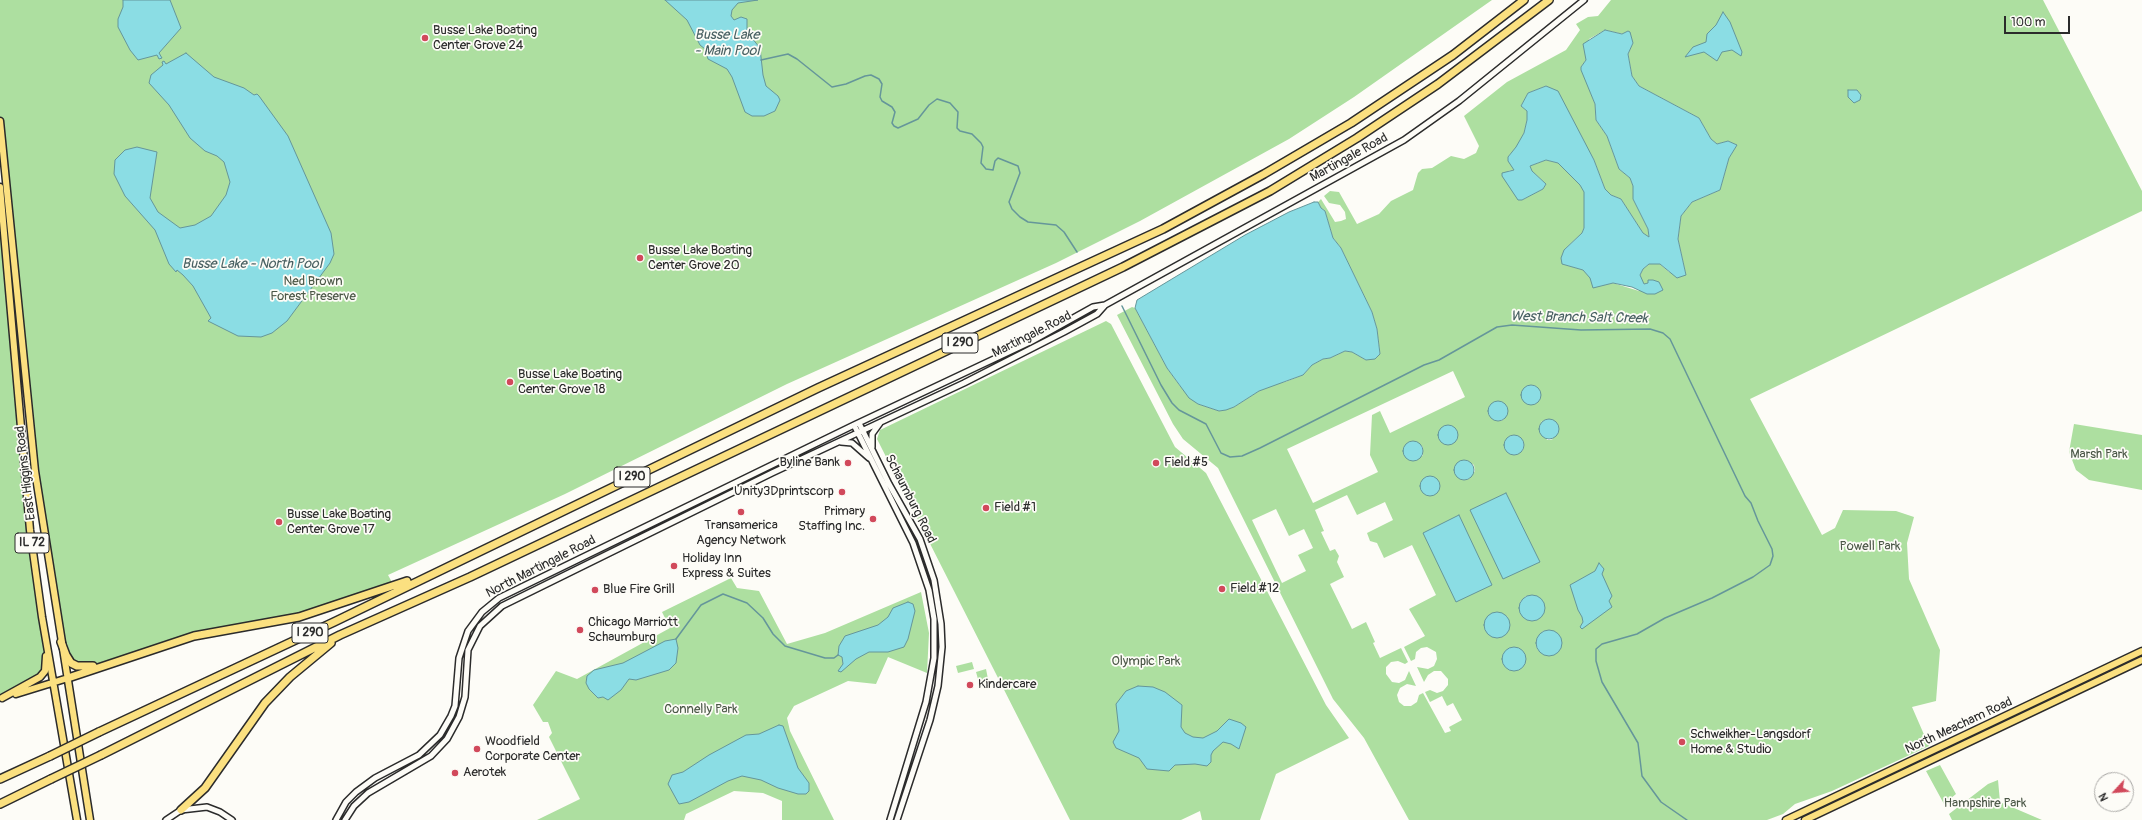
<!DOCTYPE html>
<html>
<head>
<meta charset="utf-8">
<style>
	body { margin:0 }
	#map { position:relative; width:2142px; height:820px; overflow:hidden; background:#fdfcf7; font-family:Pangolin,sans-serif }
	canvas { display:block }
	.north { position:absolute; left:2094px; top:772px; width:40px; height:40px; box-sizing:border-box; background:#fdfcf7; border:1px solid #a9a8a5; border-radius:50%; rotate:244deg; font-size:11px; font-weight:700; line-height:16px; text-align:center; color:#2b2b2b }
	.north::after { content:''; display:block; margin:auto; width:14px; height:18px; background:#d1495b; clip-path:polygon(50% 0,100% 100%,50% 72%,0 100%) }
	.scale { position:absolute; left:2004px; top:16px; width:66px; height:18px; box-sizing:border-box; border:2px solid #2b2b2b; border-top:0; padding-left:5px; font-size:12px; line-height:14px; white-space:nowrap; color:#2b2b2b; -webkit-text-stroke:3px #fdfcf7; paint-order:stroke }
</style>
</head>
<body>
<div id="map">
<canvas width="2142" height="820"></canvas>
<div class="north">N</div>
<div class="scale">100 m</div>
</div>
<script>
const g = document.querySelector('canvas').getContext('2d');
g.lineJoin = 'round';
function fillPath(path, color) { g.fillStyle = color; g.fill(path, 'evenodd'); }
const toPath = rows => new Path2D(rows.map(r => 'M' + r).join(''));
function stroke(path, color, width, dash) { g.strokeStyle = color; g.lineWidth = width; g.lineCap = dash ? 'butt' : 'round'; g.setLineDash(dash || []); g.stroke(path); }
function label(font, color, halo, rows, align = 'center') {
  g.font = font + ' Pangolin,sans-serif'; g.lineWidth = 3.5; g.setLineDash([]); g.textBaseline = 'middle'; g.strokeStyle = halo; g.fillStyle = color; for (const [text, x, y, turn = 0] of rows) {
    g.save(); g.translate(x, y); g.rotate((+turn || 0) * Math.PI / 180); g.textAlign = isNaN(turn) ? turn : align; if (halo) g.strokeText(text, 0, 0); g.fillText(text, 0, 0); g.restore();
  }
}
fillPath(toPath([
	[0,0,1492,0,1354,97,1289,139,1140,221,1056,263,787,384,565,494,388,575,394,586,299,617,203,634,104,665,84,667,68,659,35,471,0,121],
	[1611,0,2043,0,2142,191,2142,211,1750,399,1822,535,1835,528,1843,510,1896,511,1914,517,1907,543,1909,579,1940,650,1936,701,1912,707,1929,746,1832,791,1795,804,1783,814,1767,820,1409,820,1364,738,1333,699,1218,468,1183,439,1173,424,1117,315,1132,307,1135,308,1167,368,1180,386,1198,404,1219,411,1234,407,1259,391,1277,383,1285,382,1303,375,1312,365,1323,359,1330,358,1345,351,1352,352,1366,360,1380,354,1377,329,1372,312,1341,248,1333,238,1325,211,1321,208,1318,202,1321,199,1335,222,1341,221,1346,219,1345,212,1340,205,1329,203,1324,196,1330,191,1339,192,1357,224,1379,214,1391,201,1413,190,1418,173,1422,169,1432,168,1451,156,1464,159,1476,153,1479,146,1464,116,1507,82,1566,50,1580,30,1576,24,1588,17,1598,16],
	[1605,30,1623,34,1628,31,1633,43,1628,54,1632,76,1639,86,1699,118,1711,139,1717,144,1728,141,1736,145,1729,158,1720,190,1692,202,1681,216,1678,239,1686,275,1669,272,1660,264,1649,264,1643,269,1640,275,1642,281,1644,284,1648,283,1639,291,1613,283,1599,286,1583,270,1563,264,1564,250,1582,233,1584,228,1584,191,1580,185,1558,163,1546,160,1530,166,1532,171,1546,184,1543,189,1522,200,1508,171,1514,170,1508,157,1517,147,1524,133,1527,120,1527,111,1521,106,1528,93,1546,86,1594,160,1605,189,1611,195,1621,199,1643,233,1649,238,1648,229,1633,199,1633,186,1630,178,1619,169,1607,136,1596,120,1595,104,1581,67,1586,60,1589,39],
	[1453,371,1465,397,1390,433,1380,411,1372,415,1370,455,1378,472,1313,503,1287,449],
	[1533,385,1538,388,1540,399,1535,404,1523,400,1522,397,1524,388],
	[1495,402,1504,419,1501,421,1497,421,1488,414,1490,405],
	[1548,419,1553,439,1550,440,1547,440,1541,422],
	[1513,435,1523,441,1524,444,1523,450,1515,455,1509,453,1505,448,1510,436],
	[1412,441,1423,447,1423,456,1406,444],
	[1466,460,1474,465,1475,471,1469,479,1462,480,1455,472],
	[1347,495,1357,515,1385,502,1393,520,1367,533,1370,541,1377,543,1384,558,1412,545,1436,595,1409,609,1425,636,1404,647,1411,661,1415,659,1416,652,1421,648,1427,647,1436,652,1437,659,1434,666,1428,669,1417,667,1424,682,1428,675,1434,671,1441,671,1448,679,1448,685,1443,691,1437,693,1430,690,1425,692,1430,702,1442,696,1447,706,1453,703,1462,720,1449,727,1451,731,1445,733,1423,693,1419,695,1417,702,1411,706,1404,706,1399,702,1397,695,1400,688,1407,684,1416,686,1409,671,1405,680,1399,683,1392,682,1386,674,1386,667,1391,662,1398,661,1405,664,1408,662,1401,648,1380,658,1373,643,1375,642,1366,622,1352,629,1330,584,1344,577,1337,562,1339,556,1335,549,1330,551,1321,532,1324,531,1315,510],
	[1276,509,1289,536,1304,529,1313,548,1298,555,1306,571,1282,583,1252,520],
	[1526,596,1542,600,1544,605,1544,613,1537,620,1530,621,1523,617,1520,602],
	[1496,612,1508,617,1506,634,1499,638,1488,634,1485,627,1488,616],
	[1551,630,1554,654,1546,655,1538,650,1536,646,1543,631],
	[0,187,46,661,45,671,0,698],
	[1106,321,1111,324,1175,447,1206,473,1326,705,1349,738,1276,774,1260,820,1202,820,1200,811,1181,820,1070,820,877,439,880,430],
	[2074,424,2142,435,2142,490,2089,480,2076,470,2069,452],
	[731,578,737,588,759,591,787,644,825,633,921,592,929,633,927,673,888,657,876,684,848,681,794,706,787,718,790,731,834,820,782,820,782,801,763,793,734,791,686,814,684,820,537,820,580,799,549,737,552,733,548,722,543,722,533,705,556,671,577,679,670,628,662,612],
	[972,662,974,669,958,673,956,666],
	[986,669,989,684,980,686,976,672],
	[1940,765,1956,794,1944,804,1926,771],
	[1998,780,2000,802,2042,820,1952,820,1949,814,1988,784]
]), '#addfa0');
const water = toPath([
	[123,0,170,0,181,28,159,53,162,58,159,59,157,55,138,60,130,50,118,27,118,19,123,7,123,0],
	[665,0,758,0,738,3,732,10,731,16,734,20,741,17,747,19,747,32,760,48,763,75,766,86,778,96,780,100,775,111,764,116,752,116,745,112,732,77,727,69,708,59,705,49,700,45,687,20,665,0],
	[1723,12,1730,22,1742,52,1741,56,1732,50,1722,52,1717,61,1704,52,1685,57,1693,47,1706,42,1707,34,1716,25,1723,12],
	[1605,30,1622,34,1628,31,1630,32,1633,43,1628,54,1632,76,1639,86,1699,118,1711,139,1717,144,1728,141,1737,145,1729,158,1720,190,1692,202,1681,216,1678,239,1686,275,1677,278,1660,264,1649,264,1643,269,1640,275,1644,284,1648,283,1648,280,1653,280,1659,282,1663,290,1655,294,1647,294,1632,287,1613,283,1593,288,1590,278,1583,270,1562,264,1561,258,1564,250,1582,233,1584,228,1584,192,1580,185,1558,163,1546,160,1530,166,1532,171,1546,184,1543,189,1522,200,1518,200,1502,176,1502,173,1514,170,1508,161,1508,157,1516,147,1524,133,1527,120,1527,111,1521,106,1528,93,1546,86,1558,91,1594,160,1605,189,1611,195,1621,199,1643,233,1649,237,1648,229,1633,199,1633,186,1630,178,1619,169,1607,136,1596,120,1595,104,1581,70,1581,67,1586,60,1583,44,1605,30],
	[186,53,214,77,244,88,254,95,257,94,259,96,288,136,331,233,334,254,330,263,287,321,272,333,261,337,238,336,208,321,211,318,193,286,183,275,177,270,176,272,169,264,155,230,125,196,114,174,115,160,125,150,137,147,157,152,150,198,158,212,180,228,195,225,211,216,226,195,230,182,224,162,217,156,205,151,190,138,169,105,149,83,151,75,163,65,162,62,164,61,166,64,186,53],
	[1848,90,1857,90,1861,95,1860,100,1854,103,1848,97,1848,90],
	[1314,202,1318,202,1321,208,1325,211,1333,238,1341,248,1372,312,1377,329,1380,354,1375,359,1366,360,1352,352,1345,351,1330,358,1323,359,1312,365,1303,375,1259,391,1234,407,1226,410,1219,411,1198,404,1189,398,1167,368,1135,308,1137,300,1245,235,1289,212,1314,202],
	'1521 395a10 10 0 1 1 20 0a10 10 0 1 1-20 0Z',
	'1488 411a10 10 0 1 1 20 0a10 10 0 1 1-20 0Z',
	'1539 429a10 10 0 1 1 20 0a10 10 0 1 1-20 0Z',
	'1438 435a10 10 0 1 1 20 0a10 10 0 1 1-20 0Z',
	'1504 445a10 10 0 1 1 20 0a10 10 0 1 1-20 0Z',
	'1403 451a10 10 0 1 1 20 0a10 10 0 1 1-20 0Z',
	'1454 470a10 10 0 1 1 20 0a10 10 0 1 1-20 0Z',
	'1420 486a10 10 0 1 1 20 0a10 10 0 1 1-20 0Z',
	[1506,493,1540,562,1503,579,1470,510,1506,493],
	[1459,515,1492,585,1456,602,1423,533,1459,515],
	[1599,563,1604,569,1602,574,1612,596,1609,601,1612,607,1582,629,1580,627,1583,622,1582,617,1578,610,1570,585,1595,571,1599,563],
	'1519 608a13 13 0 1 1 26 0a13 13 0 1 1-26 0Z',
	[908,602,913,604,915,611,908,639,904,647,888,652,869,652,856,659,841,672,838,671,843,664,842,657,838,655,839,646,845,636,878,625,888,617,893,608,908,602],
	'1484 625a13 13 0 1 1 26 0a13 13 0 1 1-26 0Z',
	'1536 643a13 13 0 1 1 26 0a13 13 0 1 1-26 0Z',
	[676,639,678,648,676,663,669,670,636,680,629,679,621,690,608,700,603,697,598,698,589,689,586,683,587,676,594,670,623,663,665,641,676,639],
	'1502 659a12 12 0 1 1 24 0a12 12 0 1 1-24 0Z',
	[1138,686,1153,687,1165,692,1182,705,1181,727,1185,733,1193,737,1203,738,1217,731,1229,719,1241,723,1246,727,1239,749,1231,744,1223,742,1213,751,1211,755,1211,762,1207,766,1195,764,1175,765,1169,771,1147,769,1139,758,1116,748,1113,742,1119,731,1116,704,1126,691,1138,686],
	[779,725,783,726,798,768,809,783,809,791,806,794,798,794,778,788,761,780,742,776,728,781,689,802,679,804,668,784,672,775,683,772,709,755,746,735,759,734,779,725]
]);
fillPath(water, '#8bdde4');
stroke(water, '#65969a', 1);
stroke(toPath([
	[761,60,788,54,797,59,832,87,846,84,865,76,871,75,879,79,882,84,880,97,882,101,892,107,895,112,892,123,894,126,898,128,918,119,929,105,937,99,950,103,958,112,957,128,960,131,972,134,981,143,983,147,981,163,986,169,993,170,995,161,998,158,1018,166,1020,173,1009,202,1012,209,1020,217,1028,222,1056,225,1064,232,1077,252],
	[1122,306,1161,385,1172,403,1179,410,1206,424,1221,453,1230,457,1242,456,1260,448,1424,365,1439,360,1497,327,1512,325,1581,330,1650,329,1663,333,1670,339,1745,496,1751,503,1758,521,1772,549,1773,556,1770,565,1753,577,1712,598,1665,618,1637,634,1602,644,1596,649,1596,661,1602,682,1638,743,1642,776,1661,802,1687,820],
	[676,639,701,605,723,594,747,603,763,618,773,634,785,646,825,658,834,658,838,655]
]), '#65969a', 1.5);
const minor = toPath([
	[859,423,889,484,920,539,934,580,941,624,942,647,938,686,930,720,897,820],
	[854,425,913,543,929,590,934,619,934,658,926,702,890,820],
	[841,442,852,443,869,458],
	[872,447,872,434,880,423],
	[166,820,181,810,207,807,220,812,232,820],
	[336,820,346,802,356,792,375,778,419,755,440,735,451,716,455,706,459,658,468,631,482,612,499,598,854,425,1032,341,1093,307,1105,305,1404,140,1459,101,1584,0],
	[345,820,354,806,368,793,431,756,447,739,459,717,465,697,468,650,480,626,502,606,772,473,964,383,1064,332,1097,314,1105,305]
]);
const major = toPath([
	[0,121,35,471,90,820],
	[0,187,30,530,42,617,77,820],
	[16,694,68,678],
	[2,698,40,677,45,671,46,656],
	[1786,820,2142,651],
	[1805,820,2142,660]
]);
const highway = toPath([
	[61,642,66,655,71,663,77,666,93,666],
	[68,678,194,636,299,617,407,581],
	[99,732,334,622,818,388,1163,229,1264,174,1351,123,1453,55,1524,0],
	[101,755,340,635,470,577,1123,267,1270,191,1357,138,1438,84,1549,0],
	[0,779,50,756],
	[0,804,51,779],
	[181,810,205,788,265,703,290,677,331,643]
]);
stroke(minor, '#2b2b2b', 8);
stroke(major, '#2b2b2b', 9);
stroke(highway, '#2b2b2b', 10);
stroke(minor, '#fdfcf7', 5);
stroke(major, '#fbe080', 6);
stroke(highway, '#fbe080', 7);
const highwayBridge = toPath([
	[50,756,99,732],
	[51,779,101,755]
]);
stroke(highwayBridge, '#2b2b2b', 10, []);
stroke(highwayBridge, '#fbe080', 7);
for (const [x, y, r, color] of [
	[425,38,4,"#d1495b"],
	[640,258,4,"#d1495b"],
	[510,382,4,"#d1495b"],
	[848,463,4,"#d1495b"],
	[1156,463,4,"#d1495b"],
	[842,492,4,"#d1495b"],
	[986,508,4,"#d1495b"],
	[741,512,4,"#d1495b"],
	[873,519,4,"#d1495b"],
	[279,522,4,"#d1495b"],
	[674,566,4,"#d1495b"],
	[1222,589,4,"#d1495b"],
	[595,590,4,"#d1495b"],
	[580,630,4,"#d1495b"],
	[970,685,4,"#d1495b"],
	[1682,742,4,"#d1495b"],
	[477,749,4,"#d1495b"],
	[455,773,4,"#d1495b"]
]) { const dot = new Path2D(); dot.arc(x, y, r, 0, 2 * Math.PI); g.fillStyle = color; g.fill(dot); stroke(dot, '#fdfcf7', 1.5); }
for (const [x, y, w] of [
	[960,343,36],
	[632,477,36],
	[32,543,34],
	[310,633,36]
]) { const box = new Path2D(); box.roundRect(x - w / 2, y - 10, w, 20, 3); g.fillStyle = '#fdfcf7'; g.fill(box); stroke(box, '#2b2b2b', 1); }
label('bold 12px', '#2b2b2b', null, [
	["I 290",960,343],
	["I 290",632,477],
	["IL 72",32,543],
	["I 290",310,633]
]);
label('13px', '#2b2b2b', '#fdfcf7', [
	["Busse Lake Boating",433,31],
	["Center Grove 24",433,46],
	["Busse Lake Boating",648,251],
	["Center Grove 20",648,266],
	["Busse Lake Boating",518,375],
	["Center Grove 18",518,390],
	["Byline Bank",840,463,"right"],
	["Field #5",1164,463],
	["Unity3Dprintscorp",834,492,"right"],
	["Field #1",994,508],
	["Primary",865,512,"right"],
	["Staffing Inc.",865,527,"right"],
	["Busse Lake Boating",287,515],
	["Center Grove 17",287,530],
	["Transamerica",741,526,"center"],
	["Agency Network",741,541,"center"],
	["Holiday Inn",682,559],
	["Express & Suites",682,574],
	["Field #12",1230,589],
	["Blue Fire Grill",603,590],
	["Chicago Marriott",588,623],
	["Schaumburg",588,638],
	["Kindercare",978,685],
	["Schweikher-Langsdorf",1690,735],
	["Home & Studio",1690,750],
	["Woodfield",485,742],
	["Corporate Center",485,757],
	["Aerotek",463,773]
], 'left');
label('13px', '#2b2b2b', '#fdfcf7', [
	["Martingale Road",1349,158,-29],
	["Martingale Road",1032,335,-27],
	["East Higgins Road",26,473,-97],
	["Schaumburg Road",910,499,63],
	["North Martingale Road",541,567,-27],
	["North Meacham Road",1959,726,-25]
]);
label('13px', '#4c5848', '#fdfcf7', [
	["Ned Brown",313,282],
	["Forest Preserve",313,297],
	["Marsh Park",2099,455],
	["Powell Park",1870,547],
	["Olympic Park",1146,662],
	["Connelly Park",701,710],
	["Hampshire Park",1985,804]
]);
label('italic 14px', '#486062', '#fdfcf7', [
	["Busse Lake",727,35],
	["- Main Pool",727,51],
	["Busse Lake - North Pool",252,264],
	["West Branch Salt Creek",1579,318,1]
]);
</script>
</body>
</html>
